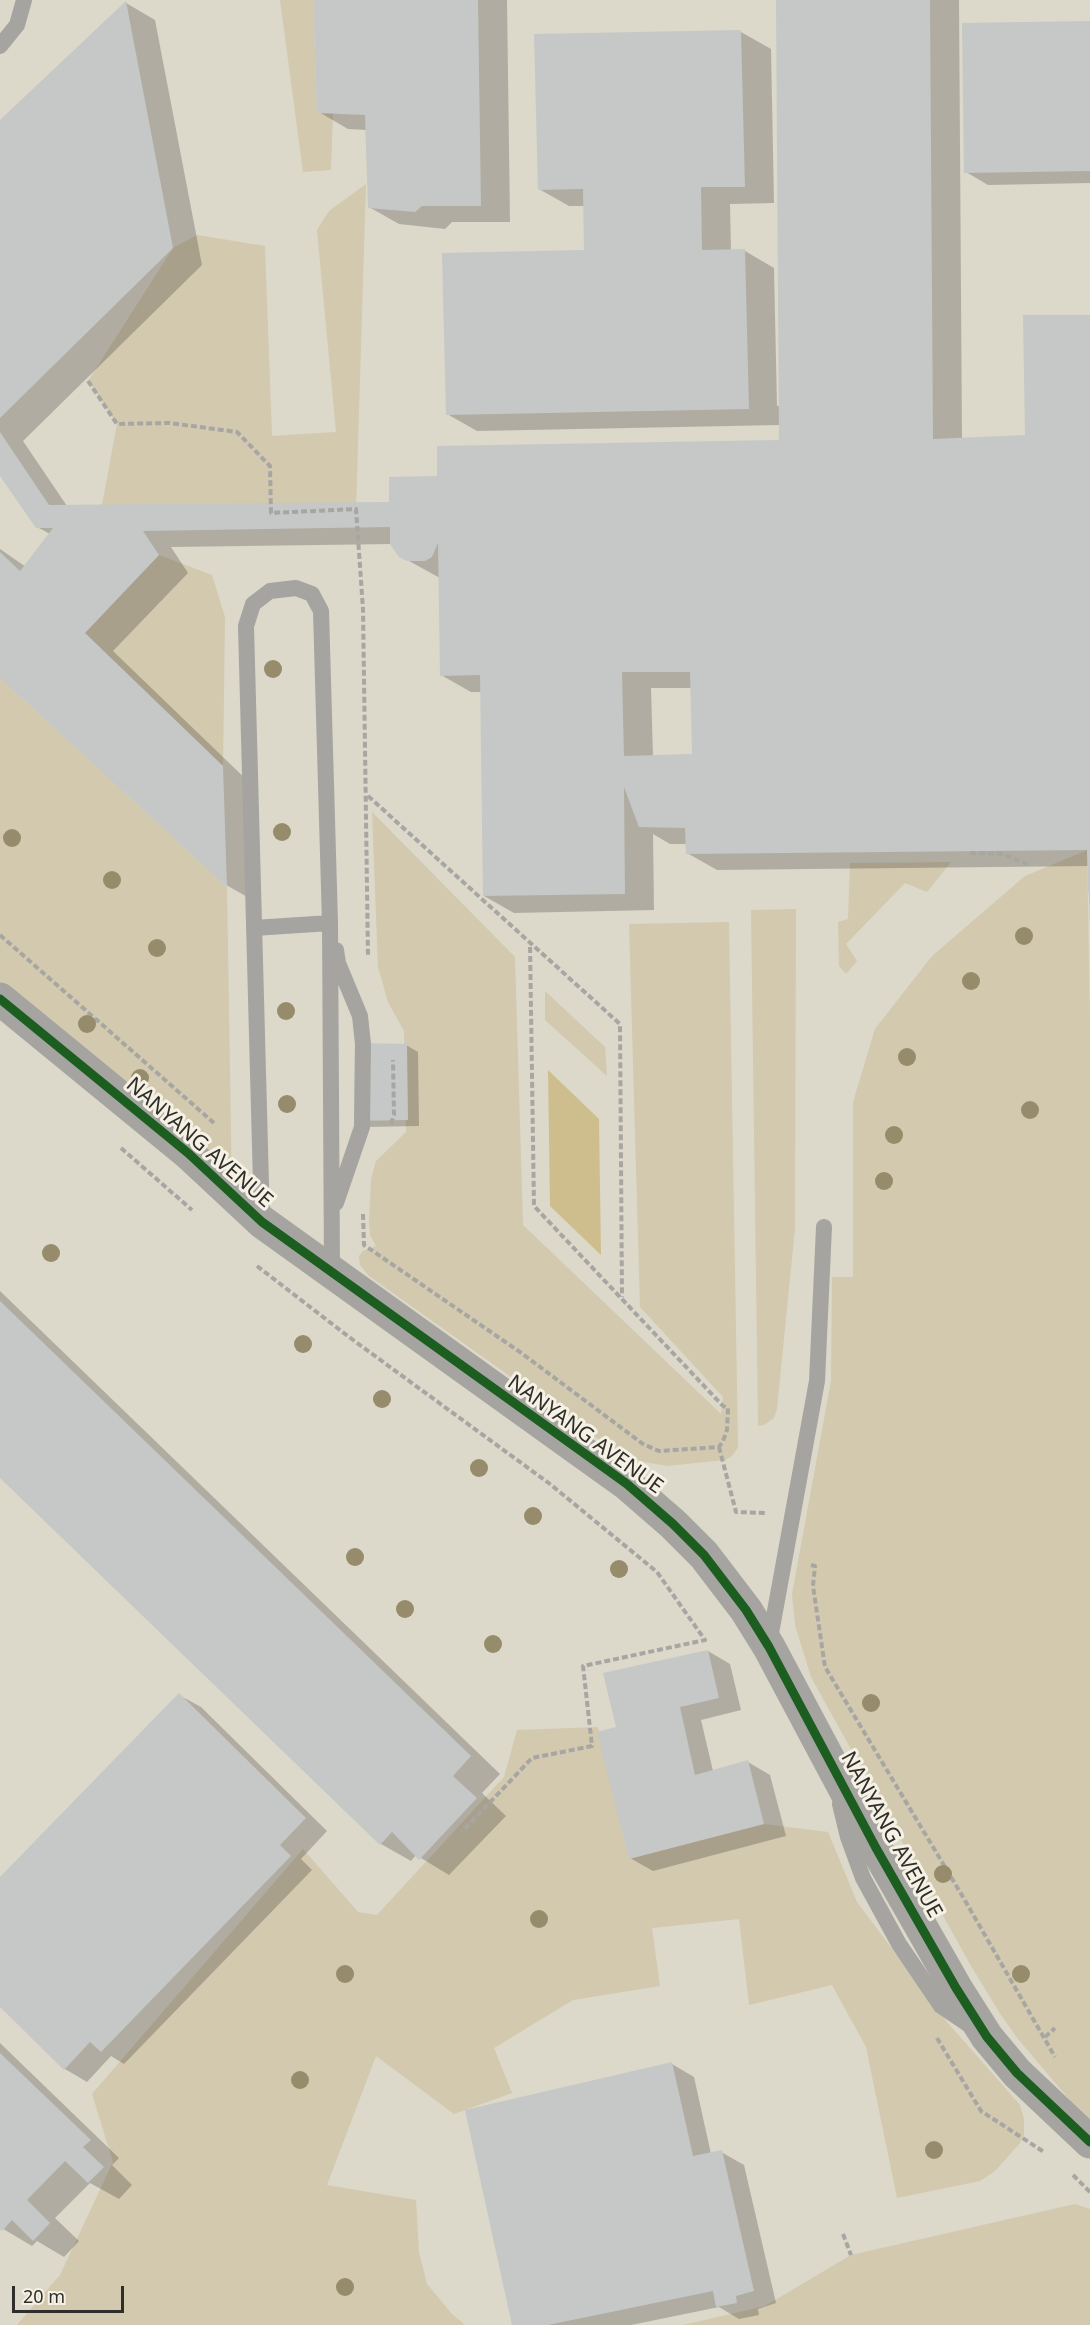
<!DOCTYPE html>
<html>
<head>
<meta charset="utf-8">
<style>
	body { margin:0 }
	#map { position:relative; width:1090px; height:2325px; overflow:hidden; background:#e4e2db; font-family:"Noto Sans",sans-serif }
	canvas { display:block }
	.scale { position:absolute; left:12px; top:2286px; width:112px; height:27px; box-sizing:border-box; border:3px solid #302e2a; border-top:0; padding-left:8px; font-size:18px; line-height:21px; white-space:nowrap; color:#302e2a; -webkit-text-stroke:4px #f5f1e4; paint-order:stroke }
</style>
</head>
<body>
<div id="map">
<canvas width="1090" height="2325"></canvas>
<div class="scale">20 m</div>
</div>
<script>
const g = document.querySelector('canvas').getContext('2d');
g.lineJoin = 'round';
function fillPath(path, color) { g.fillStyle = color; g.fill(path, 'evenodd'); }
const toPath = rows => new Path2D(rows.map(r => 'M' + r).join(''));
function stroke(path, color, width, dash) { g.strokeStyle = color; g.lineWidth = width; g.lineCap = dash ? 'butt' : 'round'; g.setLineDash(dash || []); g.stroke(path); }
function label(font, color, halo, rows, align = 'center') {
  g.font = font + ' "Noto Sans",sans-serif'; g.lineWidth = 6; g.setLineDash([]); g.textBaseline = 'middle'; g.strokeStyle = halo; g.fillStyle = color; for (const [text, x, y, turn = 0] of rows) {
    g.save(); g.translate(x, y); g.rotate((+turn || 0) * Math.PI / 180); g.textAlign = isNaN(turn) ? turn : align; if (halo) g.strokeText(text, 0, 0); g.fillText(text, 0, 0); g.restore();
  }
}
fillPath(toPath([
	[0,0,1090,0,1090,2325,0,2325]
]), '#dcd8ca');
fillPath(toPath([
	[280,0,313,0,317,112,333,113,331,170,303,172],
	[366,184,356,509,102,505,117,424,88,381,173,248,197,235,265,246,272,436,336,432,317,230,329,211],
	[159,555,212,575,225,617,223,766,85,633],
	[0,678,227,887,232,1195,0,999],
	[372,812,515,957,523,1225,721,1414,723,1397,640,1307,629,924,729,922,738,1447,732,1456,725,1460,667,1466,644,1462,618,1453,369,1276,360,1265,359,1256,363,1251,376,1246,370,1235,369,1221,371,1179,376,1161,406,1132,404,1031,388,1002,378,967],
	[1087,850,1090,1021,1090,2121,1085,2118,1018,2039,1001,2015,971,1966,811,1677,795,1625,792,1594,831,1381,832,1277,853,1277,853,1102,875,1029,932,956,1025,876],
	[951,862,927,892,905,883,846,944,857,961,846,974,839,966,838,922,848,919,850,863],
	[796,909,795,1228,777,1409,774,1418,764,1425,758,1426,751,910],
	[545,991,605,1047,607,1076,545,1020],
	[598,1727,629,1859,764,1824,828,1832,857,1902,947,2022,1020,2105,1024,2119,1024,2135,1020,2143,995,2171,980,2181,897,2198,866,2047,832,1985,749,2005,739,1919,652,1928,660,1986,573,2000,494,2048,512,2093,454,2114,376,2056,327,2185,416,2200,419,2252,427,2284,452,2314,465,2325,17,2325,60,2275,113,2162,92,2094,303,1849,358,1912,377,1915,504,1777,517,1730],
	[1075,2204,1090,2209,1090,2325,683,2325,765,2306,851,2255]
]), '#d2c9ae');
fillPath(toPath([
	[548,1070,599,1119,601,1255,550,1206]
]), '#cfbe8d');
fillPath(toPath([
	[314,0,507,0,510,222,452,222,445,229,399,224,369,207,367,130,348,129,319,112],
	[777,0,959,0,962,439,1026,436,1090,316,1090,927,1089,866,717,870,687,853,687,844,670,844,653,834,654,910,514,913,484,896,482,692,471,692,441,675,440,578,400,556,392,544,171,547,188,573,113,651,252,785,256,902,228,886,0,676,0,549,26,567,50,534,37,527,0,474,0,122,126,3,155,20,202,265,23,441,67,506,391,504,439,478,780,441,780,425,477,431,447,414,586,252,585,206,569,206,539,189,741,32,771,49,774,203,730,204,731,251,745,251,774,268,777,406,780,406],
	[651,688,692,688,694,755,653,757],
	[1090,23,1090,183,988,185,966,172],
	[406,1045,418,1052,419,1126,367,1127,356,1120],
	[0,1291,500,1774,482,1793,506,1816,449,1875,416,1855,411,1861,381,1844,0,1476],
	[708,1651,730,1664,741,1710,701,1720,713,1771,748,1762,770,1775,786,1836,653,1871,630,1858,618,1728],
	[179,1695,201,1707,327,1831,301,1859,312,1870,124,2064,111,2056,87,2082,65,2069,0,2005,0,1880],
	[0,2043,119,2158,112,2165,132,2185,119,2199,90,2183,55,2218,79,2241,64,2257,37,2241,32,2246,0,2227],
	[672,2064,694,2077,711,2154,721,2152,744,2165,776,2303,758,2309,759,2315,739,2319,719,2307,631,2325,514,2325]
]), '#0003');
fillPath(toPath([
	[313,0,478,0,481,206,422,206,415,212,368,208,365,115,317,113],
	[776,0,930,0,933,439,1025,435,1023,315,1090,315,1090,893,1088,893,1087,850,686,854,685,828,639,827,624,787,625,894,483,896,480,675,440,676,438,543,432,557,425,561,407,561,399,557,390,544,390,527,143,531,159,555,85,633,223,766,227,887,0,678,0,552,20,571,53,528,36,528,0,476,0,432,49,505,389,502,389,477,437,476,437,446,779,440],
	[622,672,690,672,692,754,624,756],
	[126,1,173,248,0,418,0,120],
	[1090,21,1090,171,964,173,962,23],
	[741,30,745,187,701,187,702,250,745,249,749,409,446,415,442,253,584,250,583,189,538,190,534,34],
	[355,1043,407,1044,408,1120,354,1121],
	[0,1301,471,1756,453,1776,477,1798,419,1860,392,1832,380,1845,0,1478],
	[708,1650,719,1698,680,1707,695,1775,748,1760,764,1824,629,1859,597,1732,616,1727,603,1673],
	[179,1693,306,1818,280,1845,291,1856,101,2052,90,2042,64,2070,0,2007,0,1877],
	[0,2053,91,2140,83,2147,104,2167,88,2183,65,2161,27,2200,50,2223,33,2241,12,2220,2,2231,0,2229],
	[672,2062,693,2156,722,2150,754,2291,736,2296,737,2303,716,2307,713,2291,548,2325,512,2325,465,2110]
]), '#c5c8c6');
stroke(toPath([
	[88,381,117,424,170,423,237,432,270,466,271,513,356,509,363,609,368,957],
	[368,796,620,1024,622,1297],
	[970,853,1003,854,1027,864],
	[0,935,214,1123],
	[391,1124,394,1115,393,1060],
	[121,1148,192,1210],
	[363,1214,364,1245,520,1352,643,1444,659,1451,719,1447,723,1441,727,1430,728,1408,723,1406,534,1206,530,944],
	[257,1266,349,1337,550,1484,657,1572,705,1640,583,1666,592,1746,532,1758,462,1832],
	[719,1447,736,1512,765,1513,765,1515],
	[811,1565,815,1566,813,1586,825,1667,963,1897,1055,2057],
	[1045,2037,1055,2028],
	[937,2038,981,2111,1044,2152],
	[1073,2175,1090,2192],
	[843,2234,851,2255]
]), '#a8a6a3', 4, [6, 3]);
stroke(toPath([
	[0,46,17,25,24,0],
	[254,928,330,923],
	[336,950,338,963,360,1016,363,1044,362,1127,336,1203],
	[262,1221,246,626,253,604,270,591,296,588,312,594,321,611,330,923,332,1272],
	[769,1644,817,1381,824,1227],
	[840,1804,848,1837,863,1878,899,1944,941,2006,972,2027]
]), '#a5a4a0', 16);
stroke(toPath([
	[0,999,188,1153,262,1222,627,1484,673,1524,704,1555,746,1610,769,1647,876,1848,956,1988,987,2037,1017,2073,1090,2142]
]), '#a5a4a0', 33);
stroke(toPath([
	[0,999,188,1153,262,1222,627,1484,673,1524,704,1555,746,1610,769,1647,876,1848,956,1988,987,2037,1017,2073,1090,2142]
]), '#1b5e20', 9);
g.fillStyle = '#968c6b';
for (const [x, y] of [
	[273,669],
	[282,832],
	[12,838],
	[112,880],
	[1024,936],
	[157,948],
	[971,981],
	[286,1011],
	[87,1024],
	[907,1057],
	[140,1078],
	[287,1104],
	[1030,1110],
	[894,1135],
	[884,1181],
	[51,1253],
	[303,1344],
	[382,1399],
	[479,1468],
	[533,1516],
	[355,1557],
	[619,1569],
	[405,1609],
	[493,1644],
	[871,1703],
	[943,1874],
	[539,1919],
	[345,1974],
	[1021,1974],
	[300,2080],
	[934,2150],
	[345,2287]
]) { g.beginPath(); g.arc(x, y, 9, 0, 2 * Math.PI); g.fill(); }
label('21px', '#302e2a', '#f5f1e4', [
	["NANYANG AVENUE",199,1143,41],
	["NANYANG AVENUE",585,1435,36],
	["NANYANG AVENUE",891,1835,61]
]);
</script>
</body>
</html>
